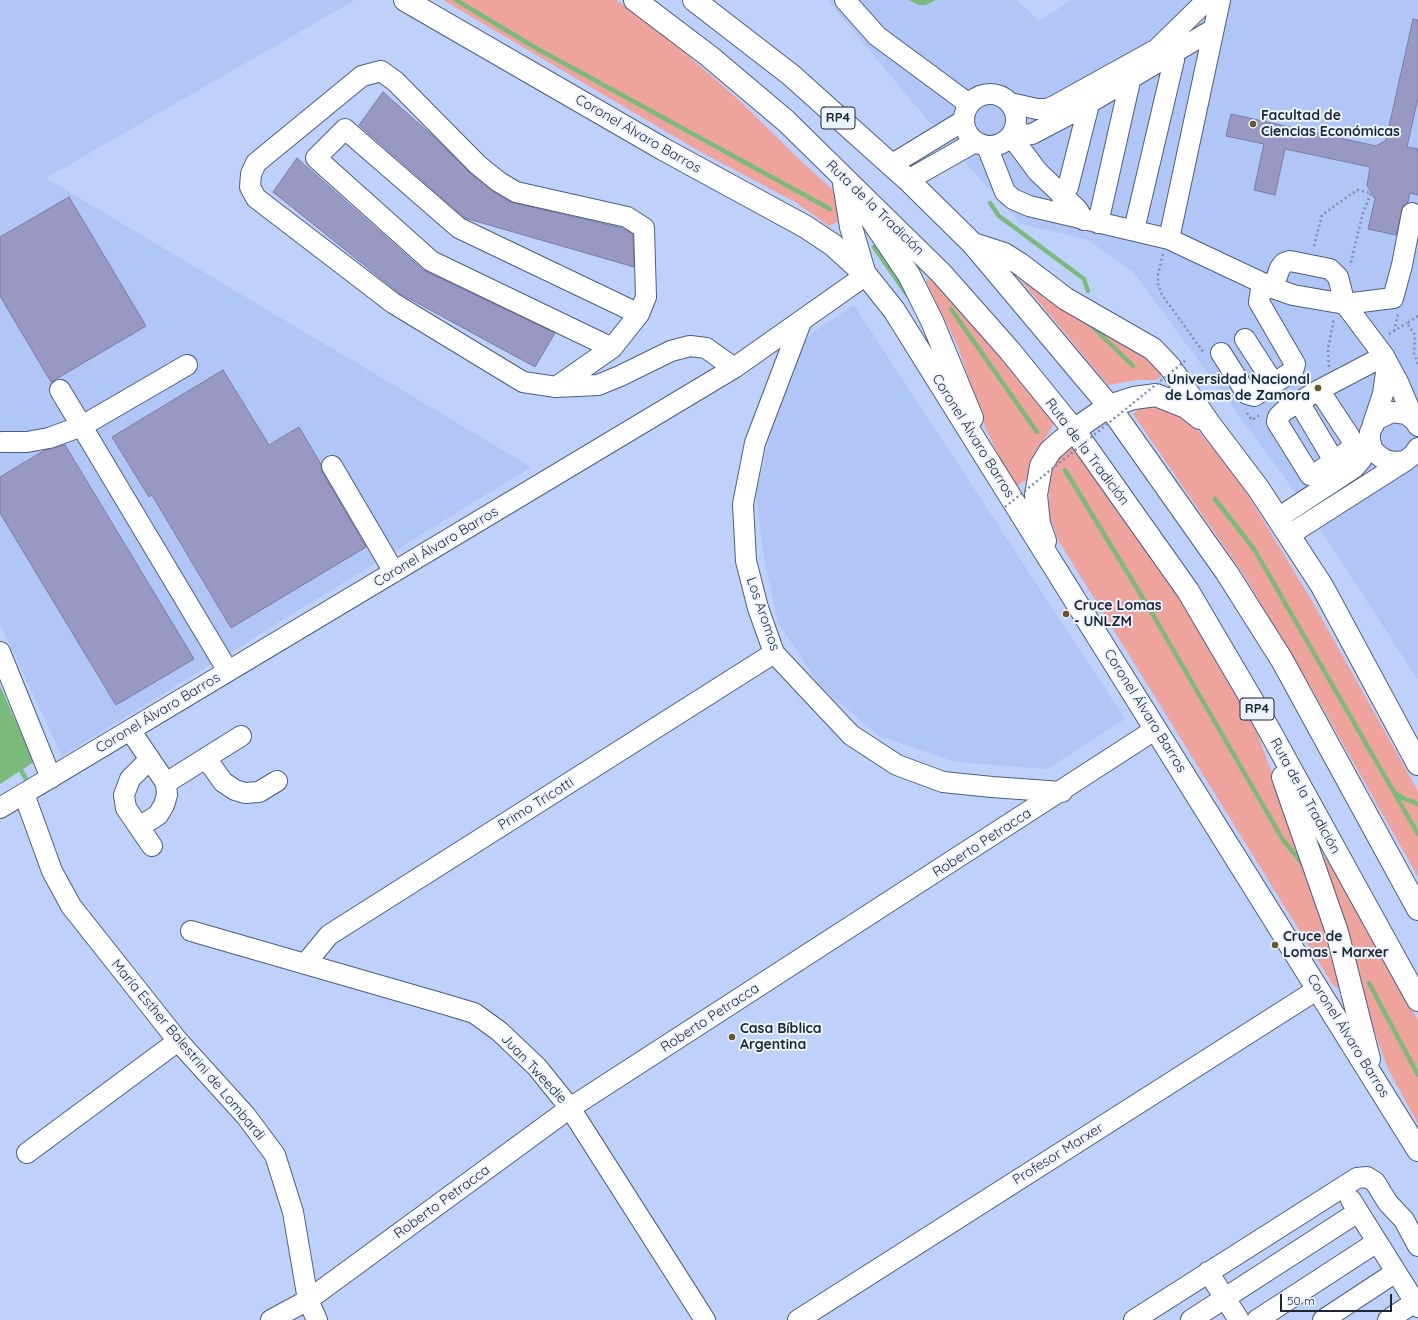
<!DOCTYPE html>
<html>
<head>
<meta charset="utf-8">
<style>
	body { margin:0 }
	#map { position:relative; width:1418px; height:1320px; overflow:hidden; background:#bed1fb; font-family:Quicksand,sans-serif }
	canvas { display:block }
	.scale { position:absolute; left:1280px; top:1294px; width:112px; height:18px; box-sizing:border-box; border:2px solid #1e2534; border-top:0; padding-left:5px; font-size:12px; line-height:14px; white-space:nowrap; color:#1e2534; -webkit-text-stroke:3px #ecf2ff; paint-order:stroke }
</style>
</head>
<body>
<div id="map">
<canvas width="1418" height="1320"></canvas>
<div class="scale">50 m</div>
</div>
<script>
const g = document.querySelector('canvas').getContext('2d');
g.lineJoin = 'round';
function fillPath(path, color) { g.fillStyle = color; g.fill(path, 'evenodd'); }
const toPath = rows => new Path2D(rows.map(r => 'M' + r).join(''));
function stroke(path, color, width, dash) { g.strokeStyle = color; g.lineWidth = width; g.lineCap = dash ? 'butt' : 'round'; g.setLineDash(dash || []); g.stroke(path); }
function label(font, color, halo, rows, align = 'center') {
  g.font = font + ' Quicksand,sans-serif'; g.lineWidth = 4; g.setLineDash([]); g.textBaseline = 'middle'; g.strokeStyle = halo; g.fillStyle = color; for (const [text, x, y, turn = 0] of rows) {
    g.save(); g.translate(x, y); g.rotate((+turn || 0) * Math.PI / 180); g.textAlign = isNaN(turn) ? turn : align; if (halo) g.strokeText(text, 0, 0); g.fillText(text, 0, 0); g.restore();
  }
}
fillPath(toPath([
	[0,0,355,0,46,178,531,467,62,756,0,624],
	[827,0,1017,0,1039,21,1072,0,1418,0,1418,680,1303,503,1134,273,1088,240,1021,224,969,167,940,124,931,124],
	[854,305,1125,719,1047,769,955,762,879,736,821,687,778,623,763,552,756,494,770,433,803,345,812,333]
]), '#b0c6f6');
fillPath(toPath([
	[443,0,616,0,655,27,738,99,800,160,832,189,840,205,840,214,837,222,829,226,795,202,699,151],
	[1014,272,1147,351,1167,372,1156,380,1137,380,1108,385],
	[931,277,1055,422,1036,453,1028,479,1014,488,985,427,958,347,926,281],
	[1151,400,1178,412,1194,426,1237,477,1312,601,1418,791,1418,877,1312,689,1245,577,1133,414],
	[1070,441,1153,554,1217,657,1252,720,1323,907,1342,991,1333,985,1058,540,1049,514,1049,482,1053,463],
	[1323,857,1330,860,1418,1020,1418,1124,1388,1069,1359,989,1341,910]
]), '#efa39d');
fillPath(toPath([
	[908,0,936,0,926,5,919,5],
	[0,686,34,762,0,784]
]), '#7abb7c');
stroke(toPath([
	[456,0,536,48,830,209],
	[990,203,999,216,1084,279,1088,291],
	[874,247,908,296],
	[951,309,1037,432],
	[1094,328,1133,366],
	[1065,470,1152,613,1283,840,1302,863],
	[1215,499,1254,549,1418,834],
	[18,765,26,779],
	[1395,793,1403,798,1418,804],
	[1369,983,1418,1075]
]), '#7abb7c', 4.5);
const building = toPath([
	[1413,19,1418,20,1418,98,1407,147,1418,149,1418,195,1410,193,1408,202,1403,206,1396,235,1368,229,1375,199,1367,185,1370,167,1285,149,1275,195,1254,190,1264,144,1226,136,1231,114,1376,146,1386,140,1413,19],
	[383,92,434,137,471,174,492,191,510,202,622,228,633,234,634,267,465,218,359,125,383,92],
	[297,158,423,270,555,333,535,367,399,293,273,192,297,158],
	[69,197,146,326,51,382,0,296,0,237,69,197],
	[223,370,269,445,299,427,321,464,322,472,366,547,231,628,152,495,149,497,112,437,223,370],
	[65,445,194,659,116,705,0,513,0,477,45,450,65,445]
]);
fillPath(building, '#9898c2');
stroke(building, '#7c7ca5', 1);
const minor = toPath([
	[845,0,877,36,969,104],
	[381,71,395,81,478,165,499,182,516,192,627,217,644,228,646,297,639,314,612,348,556,387,523,382,393,303,256,198,250,187,251,174,256,163,362,76,381,71],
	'964 120a26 26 0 1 1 52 0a26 26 0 1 1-52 0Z',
	[1010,103,1037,109,1047,109,1054,106,1157,49,1207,0],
	[1011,136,1032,134,1074,112,1212,30],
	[1011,136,1038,172,1077,209,1084,220],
	[987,146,1005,192,1013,199,1029,206,1169,239,1273,288,1293,295,1345,304,1384,356,1399,384,1414,420,1418,421],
	[891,165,963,121],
	[908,180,975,142],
	[1061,195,1068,187,1089,104],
	[1098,223,1130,81],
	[1134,230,1174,60,1167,48],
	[1169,239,1220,0],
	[1273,288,1280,268,1284,263,1290,261,1330,269,1338,277,1345,304,1393,298,1402,265,1412,213],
	[801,322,755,443,743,504,746,561,758,608,774,653,851,735,897,765,943,782,992,787,1062,792],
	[1245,339,1274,384],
	[612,348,431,261,316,158,345,129,459,228,639,314],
	[1221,353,1247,394,1254,396,1293,371,1295,364,1259,302,1262,283],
	[556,387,598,385,620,376,671,351,690,346,706,348,734,368],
	[60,390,228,671],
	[1319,390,1352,440,1351,449,1314,475,1310,475,1277,422,1278,417,1284,411,1319,390,1384,356],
	[1299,402,1334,461],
	[1373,424,1383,394,1386,372,1384,358],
	[1418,426,1414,420,1406,414,1392,412,1376,420,1370,432,1370,440,1372,449,1378,455,1385,460,1396,462,1405,461,1413,455,1418,448],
	[2,442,27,442,49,438,82,426,187,365],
	[332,466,394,572],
	[1278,518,1354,468,1361,460,1370,440],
	[1289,535,1405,461],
	[0,652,51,778],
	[130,730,166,783,241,736],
	[206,758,223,782,235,790,245,793,259,792,277,781],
	[150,759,130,779,124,795,126,808,152,846],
	[24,794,52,871,71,906,178,1041,246,1116,275,1155,293,1212,308,1300,317,1320],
	[0,808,734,368,866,275],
	[139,827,158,815,164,805,167,795,166,783],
	[191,931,444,1004,474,1013,499,1031,537,1067,570,1108,705,1320],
	[306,963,329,935,774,653],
	[27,1153,178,1041],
	[1351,1200,1418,1307],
	[1208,1272,1239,1320],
	[271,1320,308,1300,570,1108,1156,729],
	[798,1320,1318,989],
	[1134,1320,1357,1178,1367,1177,1375,1182,1388,1203,1404,1220,1418,1246],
	[1191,1320,1358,1212],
	[1257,1320,1377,1242],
	[1323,1320,1396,1272],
	[1388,1320,1415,1302]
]);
const major = toPath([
	[405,0,663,149,806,227,833,245,866,275,894,310,1418,1150],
	[635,0,709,56,786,121,843,177,941,273,1010,351,1074,430,1188,591,1262,717,1418,1000],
	[694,0,791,75,908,180,973,244,1109,406,1227,573,1282,660,1418,909],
	[843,177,851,227,865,275],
	[868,214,909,275,932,321,972,418],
	[973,244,1004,254,1020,264,1066,299,1153,349,1170,367,1211,426,1258,488,1322,586,1418,764],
	[1045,541,1039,524,1036,495,1041,466,1050,451,1074,430,1109,406,1134,398,1156,395,1186,407,1200,418],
	[1283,777,1337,932,1369,1059]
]);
stroke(minor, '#4d5e82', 22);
stroke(major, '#4d5e82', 24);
stroke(toPath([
	[1314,246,1322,215,1357,190,1371,193,1363,213,1350,266],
	[1163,254,1158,274,1158,284,1162,295,1204,353],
	[1418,316,1407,323,1415,335,1414,353,1418,365],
	[1394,331,1398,314],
	[1389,334,1407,323],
	[1329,367,1328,349,1334,318],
	[1247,413,1252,420,1261,414]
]), '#7f8dad', 2.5, [2, 3]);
stroke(minor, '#fff', 20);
stroke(major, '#fff', 22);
stroke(toPath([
	[1005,507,1185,361]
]), '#7f8dad', 2.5, [2, 3]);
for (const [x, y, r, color] of [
	[1253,124,4,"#6b5625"],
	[1318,388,4,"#6b5625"],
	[1066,614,4,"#6b5625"],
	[1275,945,4,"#6b5625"],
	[732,1037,4,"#6b5625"]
]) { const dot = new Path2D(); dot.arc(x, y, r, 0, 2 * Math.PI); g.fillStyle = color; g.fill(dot); stroke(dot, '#ecf2ff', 1.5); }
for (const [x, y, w] of [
	[838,118,34],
	[1257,709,34]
]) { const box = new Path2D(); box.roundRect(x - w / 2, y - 11, w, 22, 3); g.fillStyle = '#ecf2ff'; g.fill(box); stroke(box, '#1e2534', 1); }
label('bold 13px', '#1e2534', null, [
	["RP4",838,118],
	["RP4",1257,709]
]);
label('bold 14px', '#1e2534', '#ecf2ff', [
	["Facultad de",1261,116],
	["Ciencias Económicas",1261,132],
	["Universidad Nacional",1310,380,"right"],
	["de Lomas de Zamora",1310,396,"right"],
	["Cruce Lomas",1074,606],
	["- UNLZM",1074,622],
	["Cruce de",1283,937],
	["Lomas - Marxer",1283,953],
	["Casa Bíblica",740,1029],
	["Argentina",740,1045]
], 'left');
label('14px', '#1e2534', '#ecf2ff', [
	["Coronel Álvaro Barros",638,134,30],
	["Ruta de la Tradición",875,208,44],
	["Coronel Álvaro Barros",973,436,58],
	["Ruta de la Tradición",1087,452,53],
	["Coronel Álvaro Barros",436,547,-31],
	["Los Aromos",763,614,71],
	["Coronel Álvaro Barros",1145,711,58],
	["Coronel Álvaro Barros",158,713,-31],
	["Ruta de la Tradición",1305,796,61],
	["Primo Tricotti",536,804,-32],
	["Roberto Petracca",982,843,-33],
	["Roberto Petracca",710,1018,-33],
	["Coronel Álvaro Barros",1348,1036,58],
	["María Esther Balestrini de Lombardi",188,1050,50],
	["Juan Tweedie",534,1069,47],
	["Profesor Marxer",1058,1154,-32],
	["Roberto Petracca",442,1202,-36]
]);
</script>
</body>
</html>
